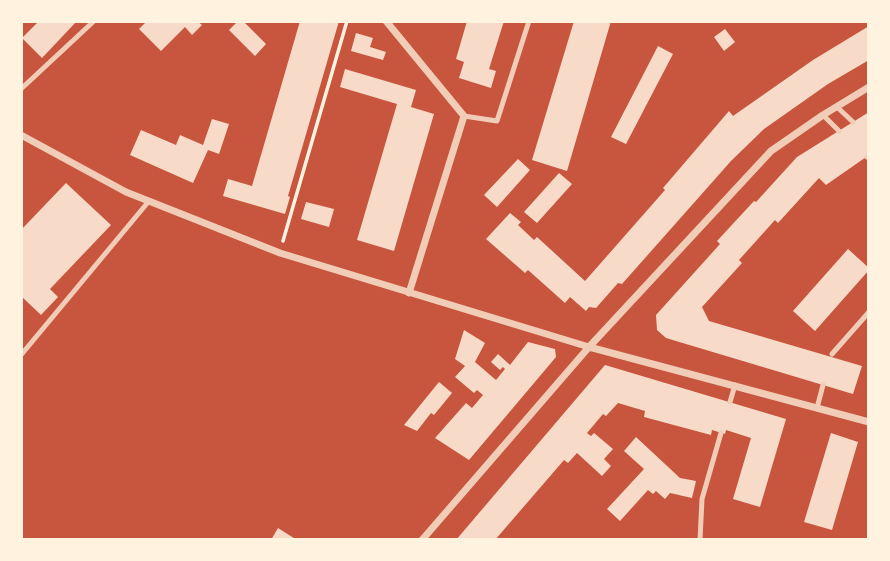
<!DOCTYPE html>
<html>
<head>
<meta charset="utf-8">
<style>
	body { margin:0 }
	#map { position:relative; width:890px; height:561px; overflow:hidden; background:#c8553d; font-family:Quicksand,sans-serif }
	canvas { display:block }
	.frame { position:absolute; inset:0; border:23px solid #fff3e0; pointer-events:none }
</style>
</head>
<body>
<div id="map">
<canvas width="890" height="561"></canvas>
<div class="frame"></div>
</div>
<script>
const g = document.querySelector('canvas').getContext('2d');
g.lineJoin = 'round';
function fillPath(path, color) { g.fillStyle = color; g.fill(path, 'evenodd'); }
const toPath = rows => new Path2D(rows.map(r => 'M' + r).join(''));
function stroke(path, color, width, dash) { g.strokeStyle = color; g.lineWidth = width; g.lineCap = dash ? 'butt' : 'round'; g.setLineDash(dash || []); g.stroke(path); }
fillPath(toPath([
	[39,21,77,21,42,58,22,38],
	[147,21,197,21,202,25,192,35,185,27,161,51,139,29],
	[238,21,243,21,266,44,255,56,229,30],
	[300,21,339,21,288,196,290,197,285,214,223,196,228,179,252,186],
	[467,21,504,21,489,69,496,71,491,88,459,78,464,62,456,59],
	[574,21,611,21,567,171,532,160],
	[869,26,869,60,828,84,764,129,731,161,622,284,618,283,596,308,589,307,586,311,570,297,565,303,528,270,525,273,486,239,510,213,521,222,518,225,534,240,537,237,585,281,665,190,663,188,729,111,733,116,813,60],
	[725,29,735,42,724,51,714,37],
	[356,33,373,38,370,47,386,52,383,60,351,51],
	[658,46,673,54,626,144,611,137],
	[345,69,416,90,411,107,434,114,394,251,357,240,397,104,340,87],
	[869,112,869,155,826,185,819,178,778,223,775,220,739,260,742,263,702,307,709,321,862,366,853,394,666,338,657,330,656,315,720,244,717,241,754,201,756,202,797,157],
	[212,119,229,124,219,154,208,150,193,183,130,155,141,130,176,145,180,135,203,145],
	[518,159,530,170,497,207,484,195],
	[559,173,572,184,537,223,524,212],
	[66,183,111,225,50,289,58,297,41,315,21,296,21,230],
	[306,202,334,209,329,227,301,219],
	[848,249,869,268,869,270,815,331,793,311],
	[464,330,485,343,475,362,496,380,505,369,503,367,500,370,491,362,498,354,510,365,528,342,555,349,556,357,469,460,435,438,466,403,472,408,483,395,477,390,474,393,455,377,465,366,455,359],
	[605,365,786,419,760,507,733,499,751,438,726,430,725,434,712,430,711,435,644,417,645,411,618,403,606,416,603,414,587,433,591,436,594,433,613,449,604,459,611,466,602,476,577,453,568,463,564,460,495,540,456,540],
	[439,382,452,393,434,415,431,413,417,431,404,425],
	[831,433,858,442,832,530,804,522],
	[636,437,680,478,696,481,692,498,670,493,665,499,656,491,653,494,648,490,620,521,607,509,644,469,624,451],
	[278,528,297,540,271,540]
]), '#f7dbc8');
stroke(toPath([
	[283,241,347,21]
]), '#fff3e0', 3.5);
stroke(toPath([
	[21,89,94,21],
	[837,107,853,122],
	[823,115,839,131],
	[464,116,497,121,529,21],
	[867,157,869,158],
	[832,354,869,312],
	[21,355,149,201],
	[730,402,735,385],
	[817,408,823,385],
	[700,540,702,499,721,433]
]), '#f1ccb7', 5);
stroke(toPath([
	[386,21,464,116,409,293],
	[21,135,126,192,280,253,589,347,869,422],
	[422,540,589,347,771,151,823,115,869,87]
]), '#f1ccb7', 7);
</script>
</body>
</html>
